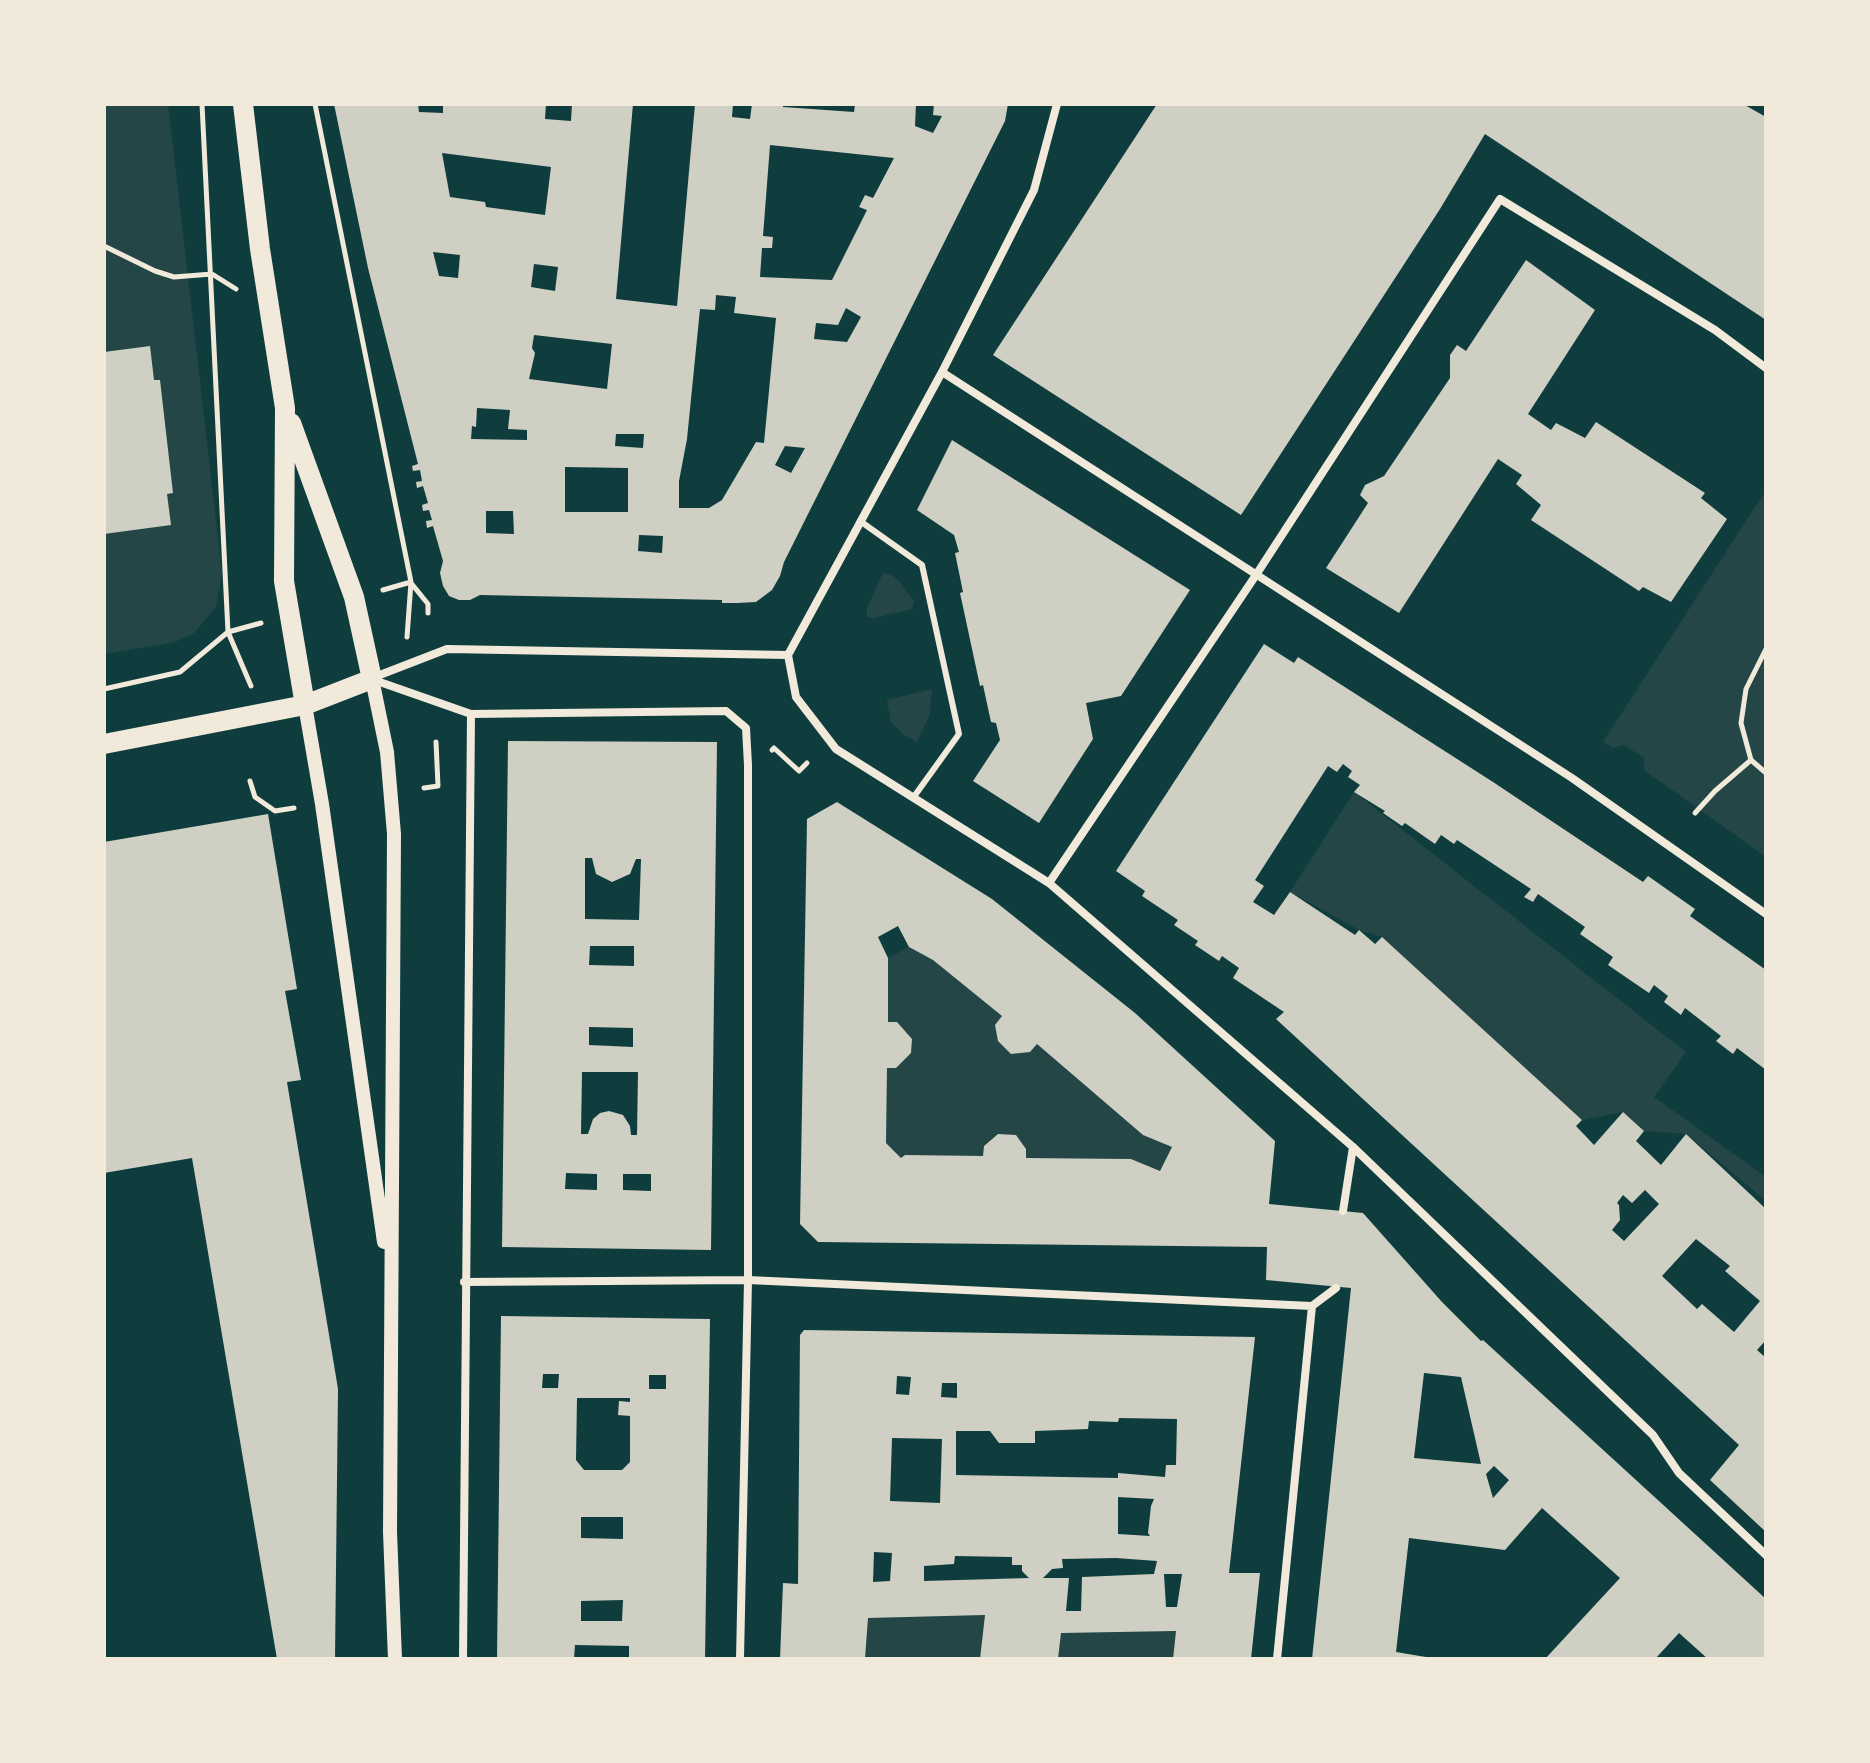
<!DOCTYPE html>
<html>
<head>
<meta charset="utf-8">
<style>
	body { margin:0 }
	#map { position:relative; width:1870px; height:1763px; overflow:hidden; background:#0f3d3e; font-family:"Nunito Sans",sans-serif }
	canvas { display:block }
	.frame { position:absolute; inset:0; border:106px solid #f1e9da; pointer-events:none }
</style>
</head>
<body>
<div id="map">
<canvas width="1870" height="1763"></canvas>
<div class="frame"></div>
</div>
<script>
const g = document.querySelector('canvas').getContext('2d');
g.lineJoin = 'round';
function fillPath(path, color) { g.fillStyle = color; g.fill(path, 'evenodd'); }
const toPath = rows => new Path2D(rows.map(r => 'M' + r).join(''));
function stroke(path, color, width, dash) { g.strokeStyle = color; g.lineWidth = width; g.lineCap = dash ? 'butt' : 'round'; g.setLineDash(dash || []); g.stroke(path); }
fillPath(toPath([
	[104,104,168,104,222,573,216,607,194,633,175,642,104,654],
	[1766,490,1766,857,1644,770,1644,758,1624,745,1613,748,1603,742],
	[883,573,891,574,899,581,914,601,912,609,874,618,867,617,867,608],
	[932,689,930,714,917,742,904,735,891,722,887,700],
	[1354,792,1686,1052,1654,1097,1766,1177,1766,1201,1686,1134,1644,1131,1623,1112,1582,1120,1382,937,1359,930,1290,892],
	[909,947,933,960,1002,1016,995,1025,998,1041,1010,1053,1030,1052,1037,1044,1143,1135,1172,1147,1160,1171,1131,1159,1026,1158,1026,1149,1015,1135,998,1134,984,1146,983,1156,901,1158,886,1143,887,1068,896,1068,911,1053,912,1039,897,1022,888,1022,888,958],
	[985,1615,980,1659,865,1659,868,1618],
	[1176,1631,1173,1659,1058,1659,1061,1633]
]), '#244646');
fillPath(toPath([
	[334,104,418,104,419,112,443,113,443,104,546,104,545,119,571,121,572,104,633,104,616,299,677,306,695,104,733,104,732,117,750,119,752,104,783,104,783,107,854,112,855,104,916,104,915,126,933,133,942,116,933,115,934,104,1008,104,1005,121,784,562,780,576,772,590,756,602,737,603,722,603,722,600,480,595,470,600,459,600,449,596,443,586,440,573,443,561,433,526,427,528,426,521,432,520,429,510,423,511,422,505,428,503,423,486,417,488,416,482,422,481,420,470,413,471,412,466,418,464,368,268],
	[770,145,894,158,873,198,865,195,859,207,867,210,832,280,760,277,762,248,772,248,773,237,763,236],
	[442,153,551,167,545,215,486,207,485,202,450,197],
	[433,252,460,255,458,278,439,276],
	[534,264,558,267,555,291,531,287],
	[716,295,736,297,734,313,776,318,764,443,756,442,722,500,709,508,679,508,679,481,687,439,700,309,715,310],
	[846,308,861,317,847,342,814,339,816,323,838,325],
	[534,335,612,344,607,389,529,379,535,353,532,348],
	[477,408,510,410,508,429,527,430,527,440,471,439,472,426,476,427],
	[616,434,644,434,643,448,615,446],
	[785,446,805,448,791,473,775,465],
	[565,467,628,468,628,512,565,512],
	[486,511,513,511,514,534,486,533],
	[639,535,663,536,662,553,638,551],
	[1157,104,1743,104,1766,117,1766,320,1485,134,1440,209,1241,515,993,355],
	[1526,260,1595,310,1528,414,1551,430,1556,423,1585,438,1596,422,1705,493,1701,498,1727,519,1671,602,1643,587,1639,591,1531,520,1541,505,1516,484,1522,475,1498,459,1399,613,1326,568,1368,503,1360,495,1365,485,1384,476,1450,378,1450,355,1457,345,1466,351],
	[150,346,154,380,160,380,173,493,167,494,171,525,104,534,104,352],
	[952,440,1190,590,1121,696,1086,703,1093,739,1039,823,973,781,1000,740,996,723,991,722,983,685,980,686,960,593,963,592,955,553,959,552,954,535,917,510],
	[1264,644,1294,663,1298,657,1493,782,1643,882,1648,876,1695,909,1690,916,1766,970,1766,1070,1737,1048,1733,1054,1716,1041,1721,1036,1685,1008,1681,1015,1664,1002,1668,996,1654,985,1649,993,1608,965,1613,957,1580,934,1585,927,1538,894,1533,902,1524,897,1531,889,1457,840,1454,844,1441,835,1435,844,1405,823,1402,826,1383,813,1385,811,1354,792,1360,785,1348,777,1352,771,1343,764,1337,772,1328,766,1255,880,1264,886,1253,902,1274,915,1290,892,1355,935,1359,930,1375,944,1382,937,1582,1120,1576,1126,1594,1145,1623,1112,1644,1131,1636,1141,1661,1165,1686,1134,1766,1209,1766,1340,1757,1350,1766,1358,1766,1532,1710,1480,1739,1445,1276,1019,1284,1012,1233,978,1239,968,1222,956,1219,961,1195,945,1198,941,1174,925,1178,920,1142,896,1145,891,1116,871],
	[1645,1190,1659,1204,1624,1241,1612,1230,1620,1220,1619,1205,1617,1203,1623,1195,1632,1203],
	[1696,1239,1730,1266,1725,1271,1760,1301,1734,1332,1702,1304,1697,1309,1662,1276],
	[508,741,717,742,711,1250,502,1247],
	[585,858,592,858,596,874,612,882,630,874,636,859,641,859,639,920,585,919],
	[590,946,634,946,634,966,589,965],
	[589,1027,633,1028,633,1047,589,1045],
	[582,1072,638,1072,637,1135,631,1135,630,1126,623,1115,609,1111,600,1113,593,1119,588,1134,581,1134],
	[566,1173,597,1174,597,1190,565,1189],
	[623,1174,651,1174,651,1191,623,1190],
	[837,802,992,899,1135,1013,1275,1141,1269,1204,1363,1213,1442,1302,1481,1341,1483,1340,1766,1599,1766,1659,1708,1659,1679,1633,1655,1659,1545,1659,1620,1578,1542,1508,1505,1550,1409,1538,1396,1652,1438,1659,1312,1659,1351,1288,1266,1280,1267,1247,818,1242,800,1224,807,819],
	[898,926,909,947,933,960,1002,1016,995,1025,998,1041,1011,1054,1030,1052,1037,1044,1143,1135,1172,1147,1160,1171,1131,1159,1026,1158,1026,1149,1016,1135,998,1134,984,1146,983,1156,905,1155,901,1158,886,1143,887,1068,896,1068,911,1053,912,1039,897,1022,888,1022,888,958,878,937],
	[1424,1373,1461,1377,1481,1464,1414,1458],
	[1494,1466,1509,1480,1493,1498,1486,1474],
	[268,814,297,989,285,991,301,1080,287,1082,338,1389,335,1659,277,1659,192,1158,104,1173,104,842],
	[501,1316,710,1319,705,1659,629,1659,629,1646,575,1645,574,1659,497,1659],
	[543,1374,559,1374,558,1388,542,1388],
	[649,1375,666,1375,666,1389,649,1389],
	[577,1398,630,1398,630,1402,619,1401,618,1415,630,1416,630,1462,622,1470,584,1470,576,1460],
	[581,1517,623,1517,623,1539,581,1538],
	[623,1600,622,1621,581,1621,581,1601],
	[804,1330,1255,1337,1229,1573,1260,1573,1251,1659,1173,1659,1176,1631,1061,1633,1058,1659,980,1659,985,1615,868,1618,865,1659,780,1659,783,1583,798,1584,800,1335],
	[897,1376,911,1377,909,1395,896,1394],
	[942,1383,957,1383,957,1398,941,1397],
	[1119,1418,1177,1419,1176,1465,1166,1465,1165,1477,1118,1473,1118,1478,956,1475,956,1431,990,1431,999,1443,1035,1443,1035,1431,1088,1429,1089,1421,1118,1422],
	[892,1438,942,1439,940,1503,890,1501],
	[1118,1497,1154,1499,1151,1506,1148,1533,1150,1536,1118,1534],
	[874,1552,892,1553,890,1581,873,1582],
	[955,1556,1012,1557,1012,1565,1022,1565,1022,1571,1029,1578,924,1581,924,1566,954,1564],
	[1116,1558,1157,1561,1154,1574,1082,1577,1081,1611,1066,1611,1069,1578,1043,1578,1052,1569,1063,1568,1062,1559],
	[1164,1574,1182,1574,1177,1607,1166,1607]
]), '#cfcfc3');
stroke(toPath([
	[202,104,228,632,251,686],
	[315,104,411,582,407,637],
	[104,246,155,271,174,277,212,274,236,289],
	[411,583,428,604,428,613],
	[383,590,411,582],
	[1766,649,1746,689,1741,723,1751,760,1766,773],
	[104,689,180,672,228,632,261,623],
	[772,750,774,748,799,771,807,763],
	[250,781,255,797,275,811,294,808],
	[424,788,438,786,436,742],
	[1695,813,1715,791,1751,760]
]), '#f1e9da', 5);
stroke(toPath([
	[860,521,922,565,959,734,913,798]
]), '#f1e9da', 6);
stroke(toPath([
	[942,372,1572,778,1766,914],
	[788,655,796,697,836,749,1049,883,1353,1147,1653,1435,1679,1473,1766,1555],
	[788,655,942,372,1034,190,1057,104],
	[372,678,447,649,788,655],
	[374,680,471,714,726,711,746,728,748,765,748,1280,740,1659],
	[1049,883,1256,575,1500,199,1715,330,1766,368],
	[1343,1211,1353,1147],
	[464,1282,748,1280,1312,1306],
	[463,1659,471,714],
	[1277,1659,1312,1306,1336,1288]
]), '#f1e9da', 8);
stroke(toPath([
	[372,679,387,752,394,834,390,1532,395,1659],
	[305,705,322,804,384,1242]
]), '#f1e9da', 14);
stroke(toPath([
	[243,104,260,249,285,408,284,581,305,705],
	[104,744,305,705,372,679,354,597,291,423]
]), '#f1e9da', 20);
</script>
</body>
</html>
